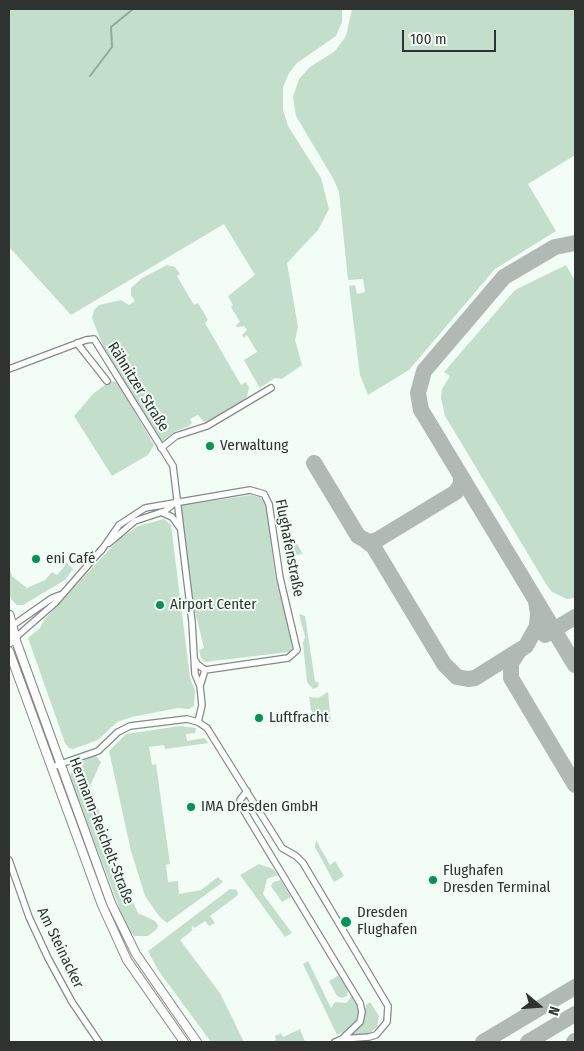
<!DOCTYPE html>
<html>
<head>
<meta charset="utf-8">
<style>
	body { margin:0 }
	#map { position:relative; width:584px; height:1051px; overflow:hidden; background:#f1fdf5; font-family:"Fira Sans Condensed",sans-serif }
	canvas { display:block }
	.frame { position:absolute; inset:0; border:10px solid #2f3330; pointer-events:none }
	.north { position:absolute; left:514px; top:981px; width:50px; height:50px; -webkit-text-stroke:4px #f1fdf5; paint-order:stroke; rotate:108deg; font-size:14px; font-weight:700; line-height:20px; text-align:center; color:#2f3330 }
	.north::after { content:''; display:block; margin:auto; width:18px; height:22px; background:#2f3330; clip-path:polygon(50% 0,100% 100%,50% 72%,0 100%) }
	.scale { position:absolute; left:402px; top:30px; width:94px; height:22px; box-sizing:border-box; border:2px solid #2f3330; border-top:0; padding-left:6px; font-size:15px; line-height:18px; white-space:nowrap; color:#2f3330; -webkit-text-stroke:4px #f1fdf5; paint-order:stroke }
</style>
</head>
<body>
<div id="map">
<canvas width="584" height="1051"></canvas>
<div class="frame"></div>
<div class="north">N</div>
<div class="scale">100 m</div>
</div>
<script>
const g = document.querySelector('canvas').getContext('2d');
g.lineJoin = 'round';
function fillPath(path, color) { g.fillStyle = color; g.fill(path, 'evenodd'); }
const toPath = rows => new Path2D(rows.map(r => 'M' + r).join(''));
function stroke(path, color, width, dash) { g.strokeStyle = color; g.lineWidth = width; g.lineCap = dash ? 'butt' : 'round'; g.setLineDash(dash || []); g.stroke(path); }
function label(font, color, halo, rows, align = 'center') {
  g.font = font + ' "Fira Sans Condensed",sans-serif'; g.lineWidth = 4; g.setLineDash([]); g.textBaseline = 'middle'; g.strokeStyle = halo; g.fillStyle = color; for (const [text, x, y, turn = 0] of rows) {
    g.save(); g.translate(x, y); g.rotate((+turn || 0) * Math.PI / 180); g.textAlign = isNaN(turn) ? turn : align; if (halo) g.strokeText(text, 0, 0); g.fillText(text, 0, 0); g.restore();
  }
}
fillPath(toPath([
	[9,9,342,9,342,22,336,36,297,63,289,73,283,87,283,110,288,126,321,178,329,209,318,230,287,263,298,327,295,340,302,365,282,379,275,378,260,388,258,385,244,360,257,352,247,335,244,338,242,335,247,330,244,326,237,327,236,325,240,322,231,307,233,305,228,296,255,275,224,224,71,315,9,247],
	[352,9,575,9,575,155,528,184,556,231,495,269,409,370,368,395,360,375,349,286,355,285,357,294,365,292,363,279,348,280,339,192,334,180,296,116,293,97,299,79,310,67,335,51,346,36],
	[167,265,175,267,178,271,180,274,177,276,194,305,198,303,208,320,205,323,241,385,246,382,249,388,247,397,242,402,208,423,203,421,198,415,190,419,192,423,189,426,176,431,163,441,158,439,103,346,92,318,94,310,99,305,121,300,129,305,135,301,131,295,131,288,142,278],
	[566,265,575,281,575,598,567,599,552,592,546,584,445,416,441,398,442,389,450,376,444,372,515,290],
	[110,381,117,382,154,445,148,455,112,476,74,416,94,393],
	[251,495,260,497,266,504,275,575,290,629,292,649,289,652,205,662,201,658,199,650,204,648,191,595,180,509,182,505],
	[279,513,303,554,285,556],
	[164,519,171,525,190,678,195,690,194,706,189,709,178,708,132,717,117,722,98,740,73,749,69,748,65,743,28,638,40,628,44,620,120,538,138,526],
	[65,561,73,569,65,580,23,605,17,605,11,599,9,592,9,566,12,576,27,588,45,580,52,572,57,575,65,566,62,562],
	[299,614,305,616,315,681,319,683,318,687,313,689,307,682,303,643,305,637],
	[328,692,331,722,324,723,311,710,309,697,318,698],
	[180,726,196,728,195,733,186,734,187,741,204,738,209,743,165,749,164,745,149,747,152,765,156,764,170,864,166,865,168,882,178,881,179,894,201,890,218,877,223,882,167,923,159,916,145,896,131,851,109,751,126,734],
	[93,756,96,756,101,762,90,786,126,887,138,913,155,921,158,925,157,929,148,936,134,936,127,928,72,783,70,776,73,766],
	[316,840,330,865,335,861,344,876,334,882,315,847],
	[259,864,273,869,278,875,267,879,263,894,292,933,285,937,240,875],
	[281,880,291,897,282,902,271,886,273,882],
	[230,889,237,890,238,895,210,916,215,923,209,926,205,921,195,928,193,926,191,928,193,930,180,940,220,993,244,1042,211,1042,158,970,148,951],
	[308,961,331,1008,335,1002,346,1003,353,995,358,1004,360,1013,357,1022,352,1028,337,1035,303,964],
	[339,975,348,990,347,996,342,998,337,996,329,981],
	[370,1002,379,1016,377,1027,369,1034,351,1035,362,1024,366,1005],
	[300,1029,305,1042,271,1042,276,1040,275,1036,281,1033,283,1037]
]), '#c3dfcc');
stroke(toPath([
	[90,76,112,47,111,27,133,9]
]), '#8bad96', 2);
stroke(toPath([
	[575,243,555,247,504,277,424,371,418,393,421,410,426,418,575,665],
	[314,463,358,536,369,542,377,540,456,492,461,484,461,476],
	[366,541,373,546,444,664,457,677,468,679,475,678,526,646,537,626,538,614,536,601],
	[545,635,575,617],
	[519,651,511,663,511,678,575,785],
	[483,1042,575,987],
	[528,1042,575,1014],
	[574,1042,575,1041]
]), '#b0bab3', 16);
const minor = toPath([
	[77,343,107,381],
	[9,369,86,340,94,339,173,466,192,622,195,674,200,686],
	[161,448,176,436,207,426,271,388],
	[161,512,172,517,180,528],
	[109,543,135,521,165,511,178,500],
	[101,551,119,525,145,508,250,490,264,494,269,504,280,578,297,650,288,658,205,670,197,664,195,660],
	[12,626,52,598,60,595],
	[15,638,55,603,102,549],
	[198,722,202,705,200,686,205,670],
	[52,767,98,751,118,732,130,726,187,719,198,722,207,728,282,848,296,856,303,863,388,1006,387,1022,376,1035,369,1037,342,1039,335,1042],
	[247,791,240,800,241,806,360,1003,362,1012,360,1022,342,1039],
	[9,860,29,917,48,958,72,1002,99,1042]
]);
const secondary = toPath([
	[15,638,111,903,136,954,197,1042],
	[9,651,102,905,127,960,184,1042]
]);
const primary = toPath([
	[9,615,15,638,9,642]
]);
stroke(minor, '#818c84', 8);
stroke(secondary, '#818c84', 10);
stroke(primary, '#818c84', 11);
stroke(minor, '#fff', 5.5);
stroke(secondary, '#fff', 8);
stroke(primary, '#fff', 9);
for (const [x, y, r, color] of [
	[210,446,5,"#009556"],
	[36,559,5,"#009556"],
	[160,605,5,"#009556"],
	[259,718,5,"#009556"],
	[191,807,5,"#009556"],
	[433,880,5,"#009556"],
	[346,922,6,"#009556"]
]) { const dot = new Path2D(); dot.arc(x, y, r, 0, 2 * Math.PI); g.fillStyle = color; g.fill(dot); stroke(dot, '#f1fdf5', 2); }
label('15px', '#2f3330', '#f1fdf5', [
	["Rähnitzer Straße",138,387,58],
	["Flughafenstraße",289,548,79],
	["Hermann-Reichelt-Straße",101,831,69],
	["Am Steinacker",60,948,64]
]);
label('15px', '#2f3330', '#f1fdf5', [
	["Verwaltung",220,446],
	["eni Café",46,559],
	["Airport Center",170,605],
	["Luftfracht",269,718],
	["IMA Dresden GmbH",201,807],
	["Flughafen",443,871],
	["Dresden Terminal",443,888],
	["Dresden",357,913],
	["Flughafen",357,930]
], 'left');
</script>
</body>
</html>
